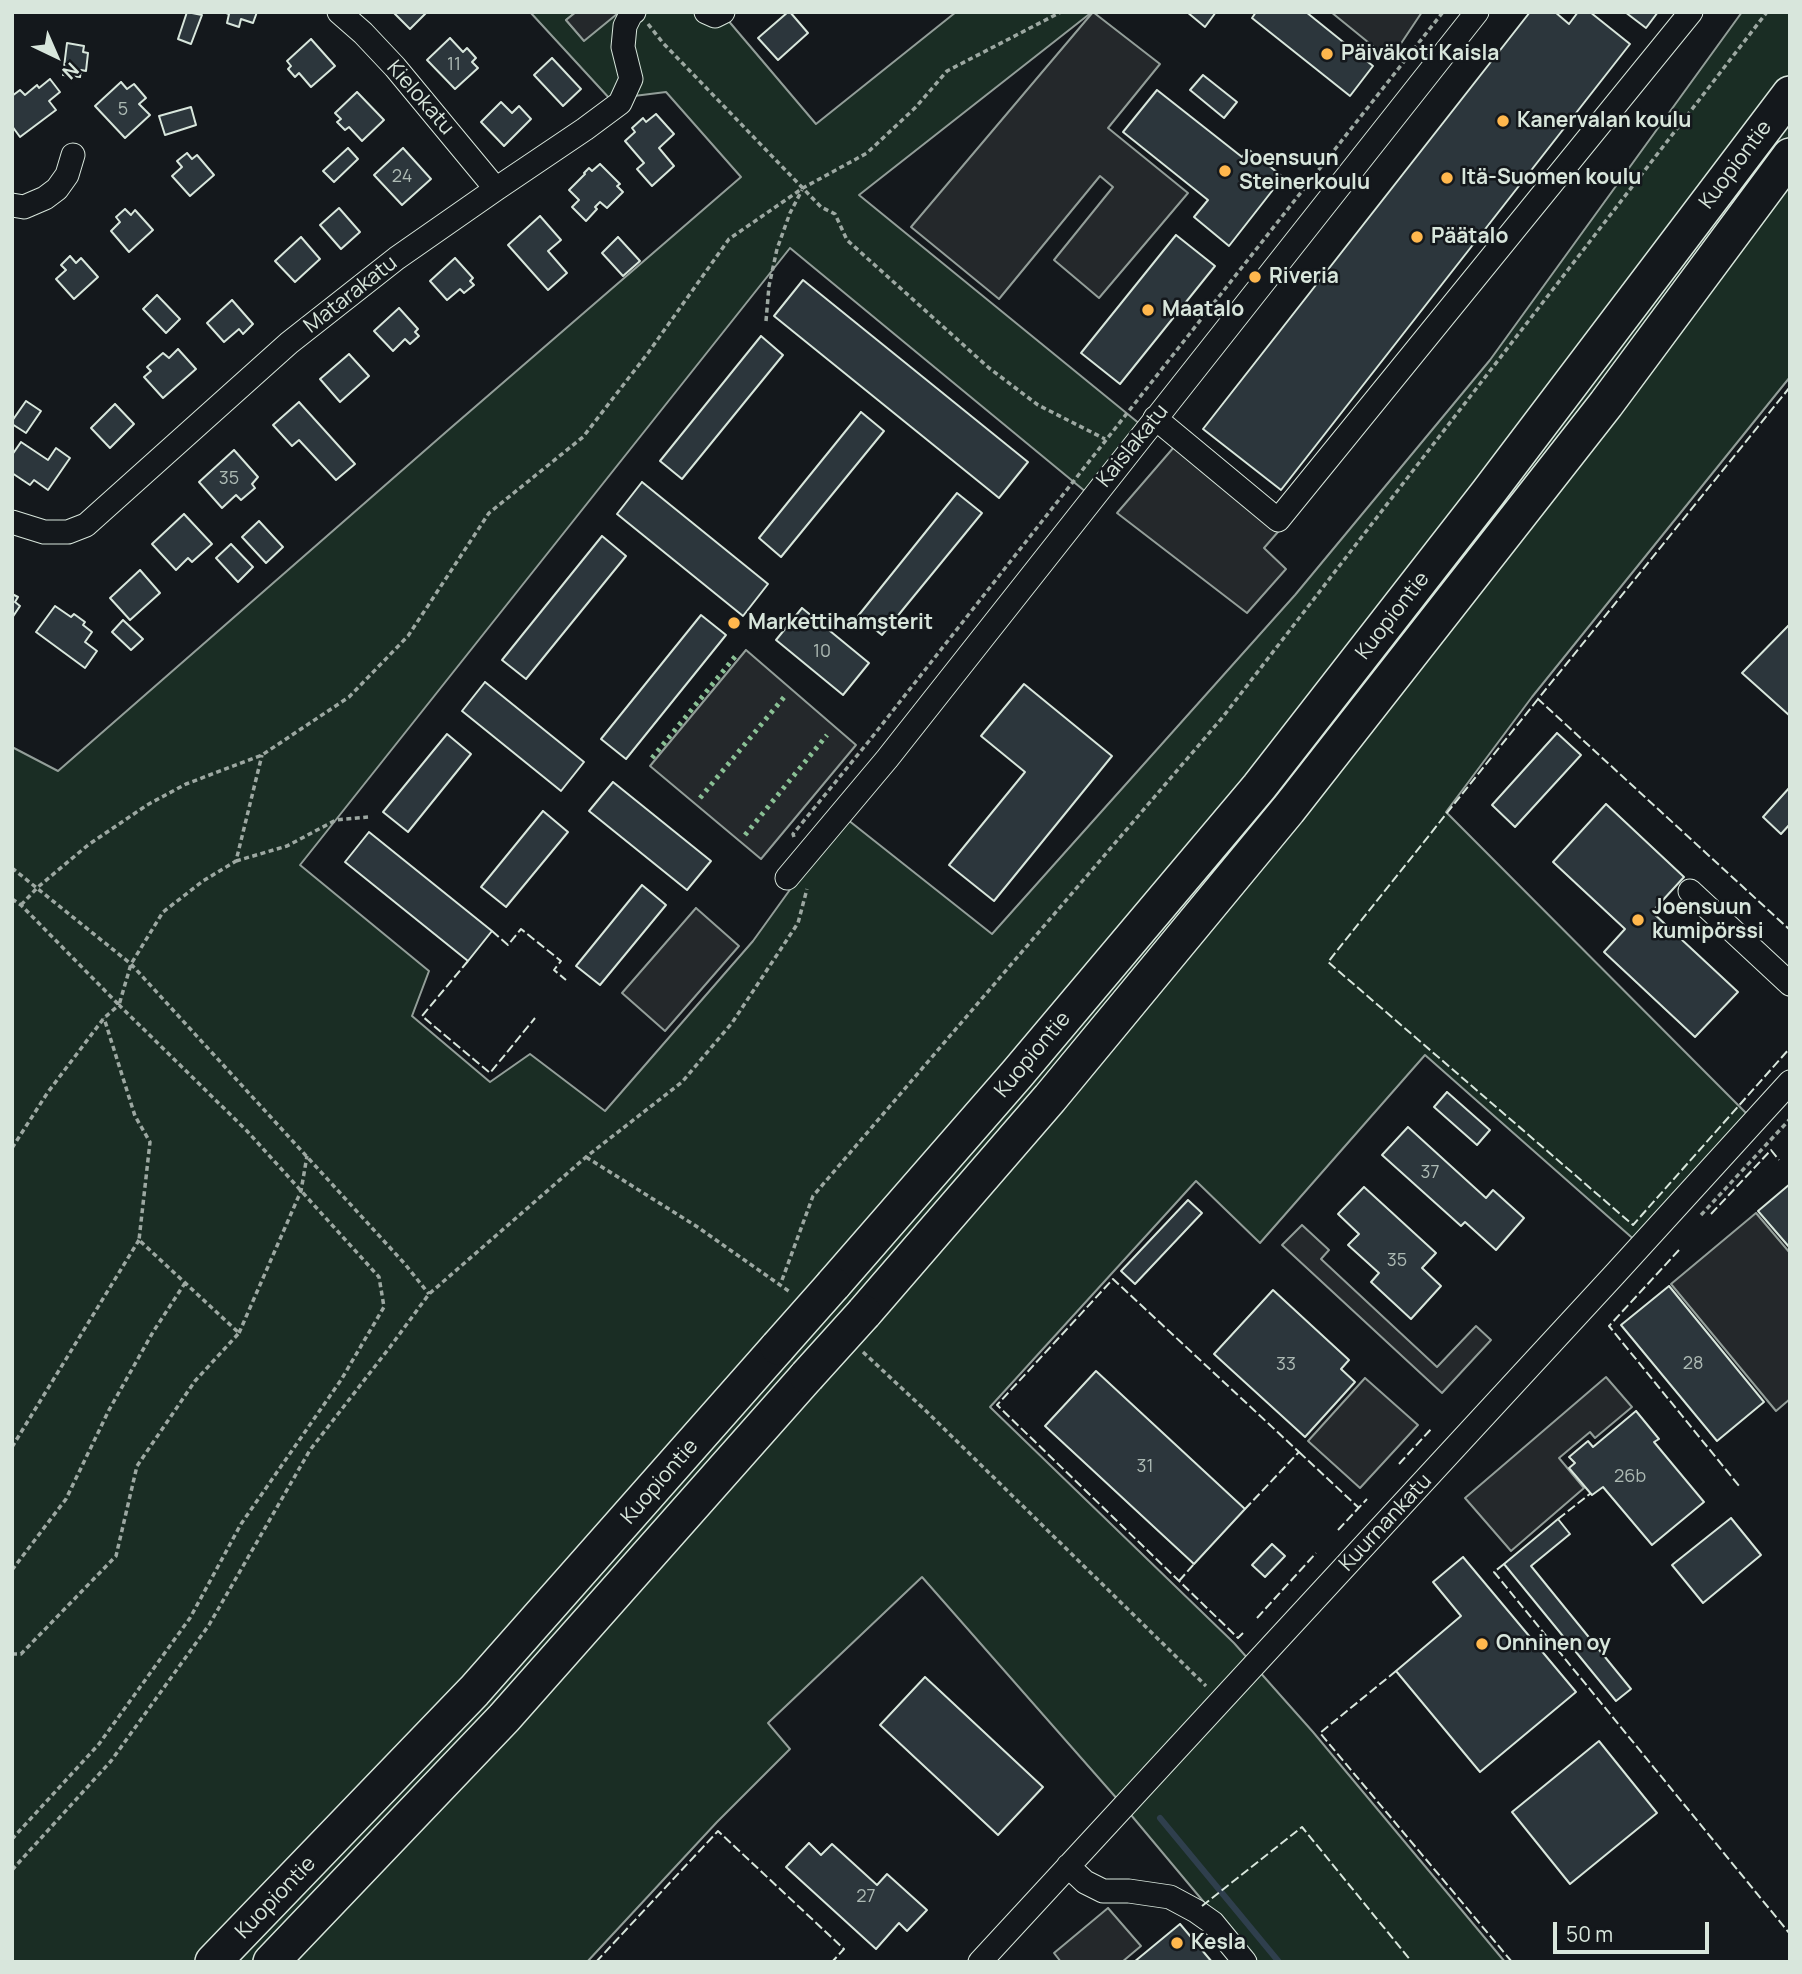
<!DOCTYPE html>
<html>
<head>
<meta charset="utf-8">
<style>
	body { margin:0 }
	#map { position:relative; width:1802px; height:1974px; overflow:hidden; background:#14181c; font-family:Manrope,sans-serif }
	canvas { display:block }
	.frame { position:absolute; inset:0; border:14px solid #d8e6dc; pointer-events:none }
	.north { position:absolute; left:21px; top:21px; width:70px; height:70px; -webkit-text-stroke:5px #14181c; paint-order:stroke; rotate:136deg; font-size:19px; font-weight:700; line-height:28px; text-align:center; color:#d8e6dc }
	.north::after { content:''; display:block; margin:auto; width:24px; height:32px; background:#d8e6dc; clip-path:polygon(50% 0,100% 100%,50% 72%,0 100%) }
	.scale { position:absolute; left:1553px; top:1922px; width:156px; height:32px; box-sizing:border-box; border:4px solid #d8e6dc; border-top:0; padding-left:9px; font-size:21px; line-height:24px; white-space:nowrap; color:#d8e6dc; -webkit-text-stroke:5px #14181c; paint-order:stroke }
</style>
</head>
<body>
<div id="map">
<canvas width="1802" height="1974"></canvas>
<div class="frame"></div>
<div class="north">N</div>
<div class="scale">50 m</div>
</div>
<script>
const g = document.querySelector('canvas').getContext('2d');
g.lineJoin = 'round';
function fillPath(path, color) { g.fillStyle = color; g.fill(path, 'evenodd'); }
const toPath = rows => new Path2D(rows.map(r => 'M' + r).join(''));
function stroke(path, color, width, dash) { g.strokeStyle = color; g.lineWidth = width; g.lineCap = dash ? 'butt' : 'round'; g.setLineDash(dash || []); g.stroke(path); }
function label(font, color, halo, rows, align = 'center') {
  g.font = font + ' Manrope,sans-serif'; g.lineWidth = 5; g.setLineDash([]); g.textBaseline = 'middle'; g.strokeStyle = halo; g.fillStyle = color; for (const [text, x, y, turn = 0] of rows) {
    g.save(); g.translate(x, y); g.rotate((+turn || 0) * Math.PI / 180); g.textAlign = isNaN(turn) ? turn : align; if (halo) g.strokeText(text, 0, 0); g.fillText(text, 0, 0); g.restore();
  }
}
const green = toPath([
	[530,12,576,12,566,20,584,40,616,14,616,12,721,12,816,124,956,12,1092,12,859,195,1146,429,1092,497,790,248,300,865,429,971,412,1016,490,1082,530,1054,605,1111,753,941,843,816,992,934,1295,595,1490,360,1742,12,1790,12,1790,377,1532,697,1446,812,1752,1119,1638,1243,1425,1055,1260,1243,1196,1181,990,1407,1234,1643,1313,1732,1505,1962,1254,1962,1126,1809,922,1577,768,1723,790,1749,717,1822,587,1962,12,1962,12,747,58,771,446,432,741,177,666,92,610,99,530,12]
]);
fillPath(green, '#1a2d24');
stroke(green, '#939e99', 2);
const parking = toPath([
	[576,12,616,12,617,14,584,41,566,20,576,12],
	[1093,12,1160,64,1108,128,1188,193,1099,298,1054,260,1113,187,1100,176,999,299,911,227,1093,12],
	[1331,12,1422,12,1390,60,1331,12],
	[1187,432,1291,517,1264,548,1286,569,1247,613,1117,513,1187,432],
	[746,650,856,745,761,859,650,766,746,650],
	[696,908,739,946,665,1031,622,993,696,908],
	[1756,1213,1790,1253,1790,1399,1776,1411,1671,1284,1756,1213],
	[1302,1225,1329,1250,1321,1259,1437,1367,1476,1326,1491,1340,1442,1393,1282,1245,1302,1225],
	[1606,1377,1632,1407,1595,1438,1590,1432,1559,1458,1584,1488,1511,1551,1465,1498,1606,1377],
	[1365,1378,1418,1425,1360,1488,1308,1441,1365,1378],
	[1108,1908,1141,1946,1122,1962,1061,1962,1054,1953,1108,1908]
]);
fillPath(parking, '#24282b');
stroke(parking, '#939e99', 2);
stroke(toPath([
	[1160,1818,1279,1962]
]), '#2f3f4d', 6);
const building = toPath([
	[187,12,202,15,191,44,178,39,187,12],
	[223,12,257,12,253,23,241,19,239,27,227,23,229,14,223,12],
	[393,12,427,12,410,29,393,12],
	[788,12,790,12,808,33,778,60,758,38,788,12],
	[1187,12,1216,12,1205,27,1187,12],
	[1256,12,1306,12,1373,66,1350,96,1252,18,1256,12],
	[1530,12,1555,12,1569,24,1578,12,1590,12,1630,44,1281,490,1203,429,1530,12],
	[1625,12,1658,12,1646,28,1625,12],
	[450,38,463,52,467,48,476,58,472,62,478,68,455,89,427,60,450,38],
	[311,39,335,66,311,87,299,73,295,77,288,69,291,66,287,61,311,39],
	[67,43,84,46,83,52,88,53,86,71,81,70,80,77,63,75,67,43],
	[552,58,581,89,563,106,534,75,552,58],
	[1203,75,1237,102,1224,118,1190,90,1203,75],
	[50,79,60,92,49,101,56,110,20,137,12,126,12,96,20,90,25,95,37,85,39,88,50,79],
	[121,82,127,89,134,84,146,98,139,104,150,115,125,138,95,106,121,82],
	[1157,90,1242,157,1248,149,1283,177,1229,246,1194,217,1208,200,1123,132,1157,90],
	[357,92,384,120,362,141,349,127,345,130,337,122,341,119,335,113,357,92],
	[501,102,512,113,519,106,531,119,504,146,481,122,501,102],
	[191,107,196,125,165,135,159,116,191,107],
	[656,114,674,134,659,148,674,166,652,186,637,169,644,163,625,141,635,132,632,128,643,118,646,122,656,114],
	[348,148,358,159,334,182,323,171,348,148],
	[403,148,431,179,402,205,374,175,403,148],
	[187,153,192,159,197,155,214,175,190,196,172,176,182,167,177,161,187,153],
	[600,164,620,184,617,186,623,192,607,208,600,202,595,207,597,209,586,221,572,207,579,200,569,190,585,174,584,173,589,168,592,171,600,164],
	[339,208,360,232,341,249,320,225,339,208],
	[125,209,131,215,135,210,153,230,129,252,111,231,120,222,116,217,125,209],
	[540,216,561,240,548,251,567,273,548,290,508,245,540,216],
	[1176,235,1215,266,1120,384,1081,353,1176,235],
	[301,237,320,259,295,282,275,261,301,237],
	[618,237,640,261,623,276,602,253,618,237],
	[70,256,76,263,81,258,98,277,74,299,56,279,66,270,61,265,70,256],
	[455,258,473,278,470,281,474,285,464,293,460,289,447,300,430,281,455,258],
	[803,280,1028,462,999,498,774,316,803,280],
	[157,295,180,319,166,333,143,309,157,295],
	[232,300,253,324,243,334,239,329,224,342,207,323,232,300],
	[399,308,418,329,415,332,419,336,410,344,405,339,393,351,374,331,399,308],
	[761,336,783,355,682,479,660,461,761,336],
	[178,349,196,369,163,398,144,377,151,371,147,367,163,353,169,358,178,349],
	[349,354,369,376,340,402,320,379,349,354],
	[26,401,41,411,26,433,12,424,12,421,26,401],
	[299,402,355,464,336,480,299,440,292,446,273,425,299,402],
	[115,404,134,424,110,448,91,428,115,404],
	[861,412,884,431,781,557,759,538,861,412],
	[21,442,48,460,56,448,70,458,48,490,34,480,30,485,12,473,12,455,21,442],
	[234,450,258,477,252,484,255,488,241,500,236,495,222,508,199,482,234,450],
	[642,482,768,584,743,616,617,514,642,482],
	[957,493,982,513,882,635,858,616,957,493],
	[184,514,212,544,192,562,188,558,176,570,152,544,184,514],
	[259,521,283,547,266,563,242,537,259,521],
	[602,536,626,556,526,679,502,660,602,536],
	[231,544,253,567,238,582,216,558,231,544],
	[140,570,160,593,130,620,110,598,140,570],
	[12,594,18,597,15,602,20,606,12,618,12,594],
	[55,606,71,617,74,614,85,622,83,625,92,632,85,642,97,651,85,668,36,632,55,606],
	[802,608,869,663,843,695,776,640,802,608],
	[701,615,726,635,626,759,601,739,701,615],
	[123,620,143,639,131,650,112,632,123,620],
	[1790,624,1790,716,1742,673,1790,624],
	[485,682,584,762,561,791,462,711,485,682],
	[1024,684,1112,756,994,901,949,865,1025,772,981,736,1024,684],
	[1557,733,1581,755,1515,827,1492,805,1557,733],
	[447,734,471,754,408,832,383,812,447,734],
	[613,782,711,861,687,890,589,811,613,782],
	[1790,787,1790,824,1781,834,1763,817,1790,787],
	[1606,804,1684,877,1652,912,1738,992,1695,1037,1604,952,1625,929,1553,862,1606,804],
	[543,811,568,832,506,907,481,887,543,811],
	[369,832,492,931,468,961,345,862,369,832],
	[642,885,666,905,600,985,576,966,642,885],
	[1447,1092,1490,1130,1477,1145,1434,1107,1447,1092],
	[1408,1127,1486,1198,1493,1190,1524,1218,1496,1250,1465,1222,1461,1226,1382,1155,1408,1127],
	[1790,1184,1790,1248,1758,1211,1790,1184],
	[1364,1187,1436,1253,1422,1268,1441,1286,1411,1319,1371,1282,1379,1273,1348,1245,1359,1234,1338,1214,1364,1187],
	[1188,1200,1202,1213,1135,1284,1121,1271,1188,1200],
	[1669,1286,1764,1402,1717,1441,1621,1325,1669,1286],
	[1273,1290,1349,1360,1341,1369,1355,1382,1305,1437,1214,1354,1273,1290],
	[1096,1371,1245,1509,1194,1564,1045,1426,1096,1371],
	[1636,1411,1659,1439,1654,1442,1704,1502,1652,1545,1603,1487,1592,1495,1569,1468,1575,1463,1569,1457,1588,1441,1593,1447,1636,1411],
	[1731,1518,1761,1555,1703,1603,1672,1565,1731,1518],
	[1558,1519,1570,1534,1531,1566,1631,1689,1616,1701,1504,1564,1558,1519],
	[1272,1544,1285,1556,1265,1577,1252,1565,1272,1544],
	[1463,1557,1576,1692,1480,1772,1396,1671,1461,1616,1433,1582,1463,1557],
	[925,1677,1043,1787,998,1835,880,1725,925,1677],
	[1599,1741,1657,1813,1570,1884,1512,1812,1599,1741],
	[809,1843,821,1855,832,1844,877,1885,887,1874,927,1910,907,1931,899,1923,876,1949,786,1867,809,1843],
	[1180,1924,1212,1962,1134,1962,1180,1924]
]);
fillPath(building, '#2c363c');
stroke(building, '#d8e6dc', 2);
const minor = toPath([
	[339,12,363,33,395,67,496,189],
	[706,12,715,16,723,12],
	[12,205,24,207,45,198,57,189,67,175,73,155],
	[1155,418,1278,520,1691,12],
	[12,522,44,532,68,532,86,525,289,343,397,258,496,189,585,129,620,103,631,79,623,47,625,26,631,14,634,12],
	[787,878,887,759,1477,12],
	[1690,891,1790,984],
	[1068,1866,1085,1882,1103,1891,1129,1891,1170,1897,1196,1911,1213,1923,1245,1962],
	[980,1962,1615,1274,1790,1082]
]);
const highway = toPath([
	[833,1285,1017,1074,1259,787,1488,493,1790,94],
	[864,1313,1050,1098,1288,810,1606,404,1790,156],
	[213,1962,474,1691,778,1347],
	[271,1962,504,1718,807,1376]
]);
stroke(minor, '#d8e6dc', 25);
stroke(highway, '#d8e6dc', 38);
stroke(toPath([
	[648,24,663,43,821,207,835,214,847,240,989,368,1038,405,1105,439],
	[766,321,769,286,777,249,790,213,802,190],
	[794,837,793,834,869,741,1443,12],
	[236,861,287,846,336,820,368,817],
	[12,868,131,964,404,1263,429,1294],
	[12,899,21,905,119,1005,131,964,163,912,203,881,236,861,262,755],
	[21,905,38,887,88,845,147,805,186,784,262,755,349,697,408,636,489,513,583,437,648,353,729,239,803,188,867,153,916,107,947,71,1061,12],
	[12,1148,48,1092,104,1018,119,1005,247,1131,379,1277,384,1307,341,1380,241,1524,190,1618,99,1744,12,1839],
	[586,1157,696,1226,790,1292],
	[1701,1215,1790,1119],
	[782,1280,813,1196,1222,718,1767,12],
	[239,1333,301,1191,307,1156],
	[863,1352,924,1409,1206,1686],
	[12,1447,139,1240],
	[12,1570,66,1499,109,1410,153,1332,185,1283],
	[12,1654,21,1654,116,1556,137,1466,195,1381,239,1333,139,1240,150,1142,135,1116,104,1018],
	[12,1870,111,1761,209,1625,310,1450,390,1347,429,1294,586,1157,682,1082,732,1023,798,923,807,889]
]), '#9da8a2', 3.5, [5, 3.5]);
stroke(minor, '#14181c', 23);
stroke(highway, '#14181c', 35);
const highwayBridge = toPath([
	[778,1347,833,1285],
	[807,1376,864,1313]
]);
stroke(highwayBridge, '#d8e6dc', 38, []);
stroke(highwayBridge, '#14181c', 35);
stroke(toPath([
	[652,758,738,653],
	[700,798,785,696],
	[745,835,827,735]
]), '#8ac095', 5, [3.5, 5]);
stroke(toPath([
	[1790,387,1538,699,1790,930],
	[1538,699,1328,962,1633,1225,1790,1048],
	[492,931,508,945,521,929,561,961,554,970,566,980],
	[468,961,422,1016,490,1073,535,1018],
	[1711,1214,1771,1150,1779,1160],
	[1679,1250,1609,1326,1740,1487],
	[1299,1452,1359,1508],
	[1399,1464,1432,1428],
	[1558,1519,1591,1493],
	[1338,1530,1367,1499],
	[1504,1564,1494,1572,1790,1934],
	[1179,1581,1194,1564],
	[1257,1618,1316,1553],
	[1243,1633,1238,1638,997,1405,1113,1279,1299,1452,1245,1509],
	[1396,1671,1320,1733,1512,1962],
	[1202,1906,1302,1827,1412,1962],
	[596,1962,718,1831,844,1949,832,1962]
]), '#d8e6dc', 2, [9, 3.5]);
for (const [x, y, r, color] of [
	[1327,54,7,"#ffb74d"],
	[1503,121,7,"#ffb74d"],
	[1225,171,7,"#ffb74d"],
	[1447,178,7,"#ffb74d"],
	[1417,237,7,"#ffb74d"],
	[1255,277,7,"#ffb74d"],
	[1148,310,7,"#ffb74d"],
	[734,623,7,"#ffb74d"],
	[1638,920,7,"#ffb74d"],
	[1482,1644,7,"#ffb74d"],
	[1177,1943,7,"#ffb74d"]
]) { const dot = new Path2D(); dot.arc(x, y, r, 0, 2 * Math.PI); g.fillStyle = color; g.fill(dot); stroke(dot, '#14181c', 2.5); }
label('18px', '#adbab4', null, [
	["11",454,65],
	["5",123,110],
	["24",402,177],
	["35",229,479],
	["10",822,652],
	["37",1430,1173],
	["35",1397,1261],
	["28",1693,1364],
	["33",1286,1365],
	["31",1145,1467],
	["26b",1630,1477],
	["27",866,1897]
]);
label('bold 21px', '#d8e6dc', '#14181c', [
	["Päiväkoti Kaisla",1341,54],
	["Kanervalan koulu",1517,121],
	["Joensuun",1239,159],
	["Steinerkoulu",1239,183],
	["Itä-Suomen koulu",1461,178],
	["Päätalo",1431,237],
	["Riveria",1269,277],
	["Maatalo",1162,310],
	["Markettihamsterit",748,623],
	["Joensuun",1652,908],
	["kumipörssi",1652,932],
	["Onninen oy",1496,1644],
	["Kesla",1191,1943]
], 'left');
label('21px', '#d8e6dc', '#14181c', [
	["Kielokatu",420,98,49],
	["Kuopiontie",1736,165,-53],
	["Matarakatu",351,295,-38],
	["Kaislakatu",1133,446,-51],
	["Kuopiontie",1393,616,-52],
	["Kuopiontie",1033,1055,-50],
	["Kuopiontie",660,1482,-49],
	["Kuurnankatu",1386,1523,-47],
	["Kuopiontie",276,1898,-46]
]);
</script>
</body>
</html>
